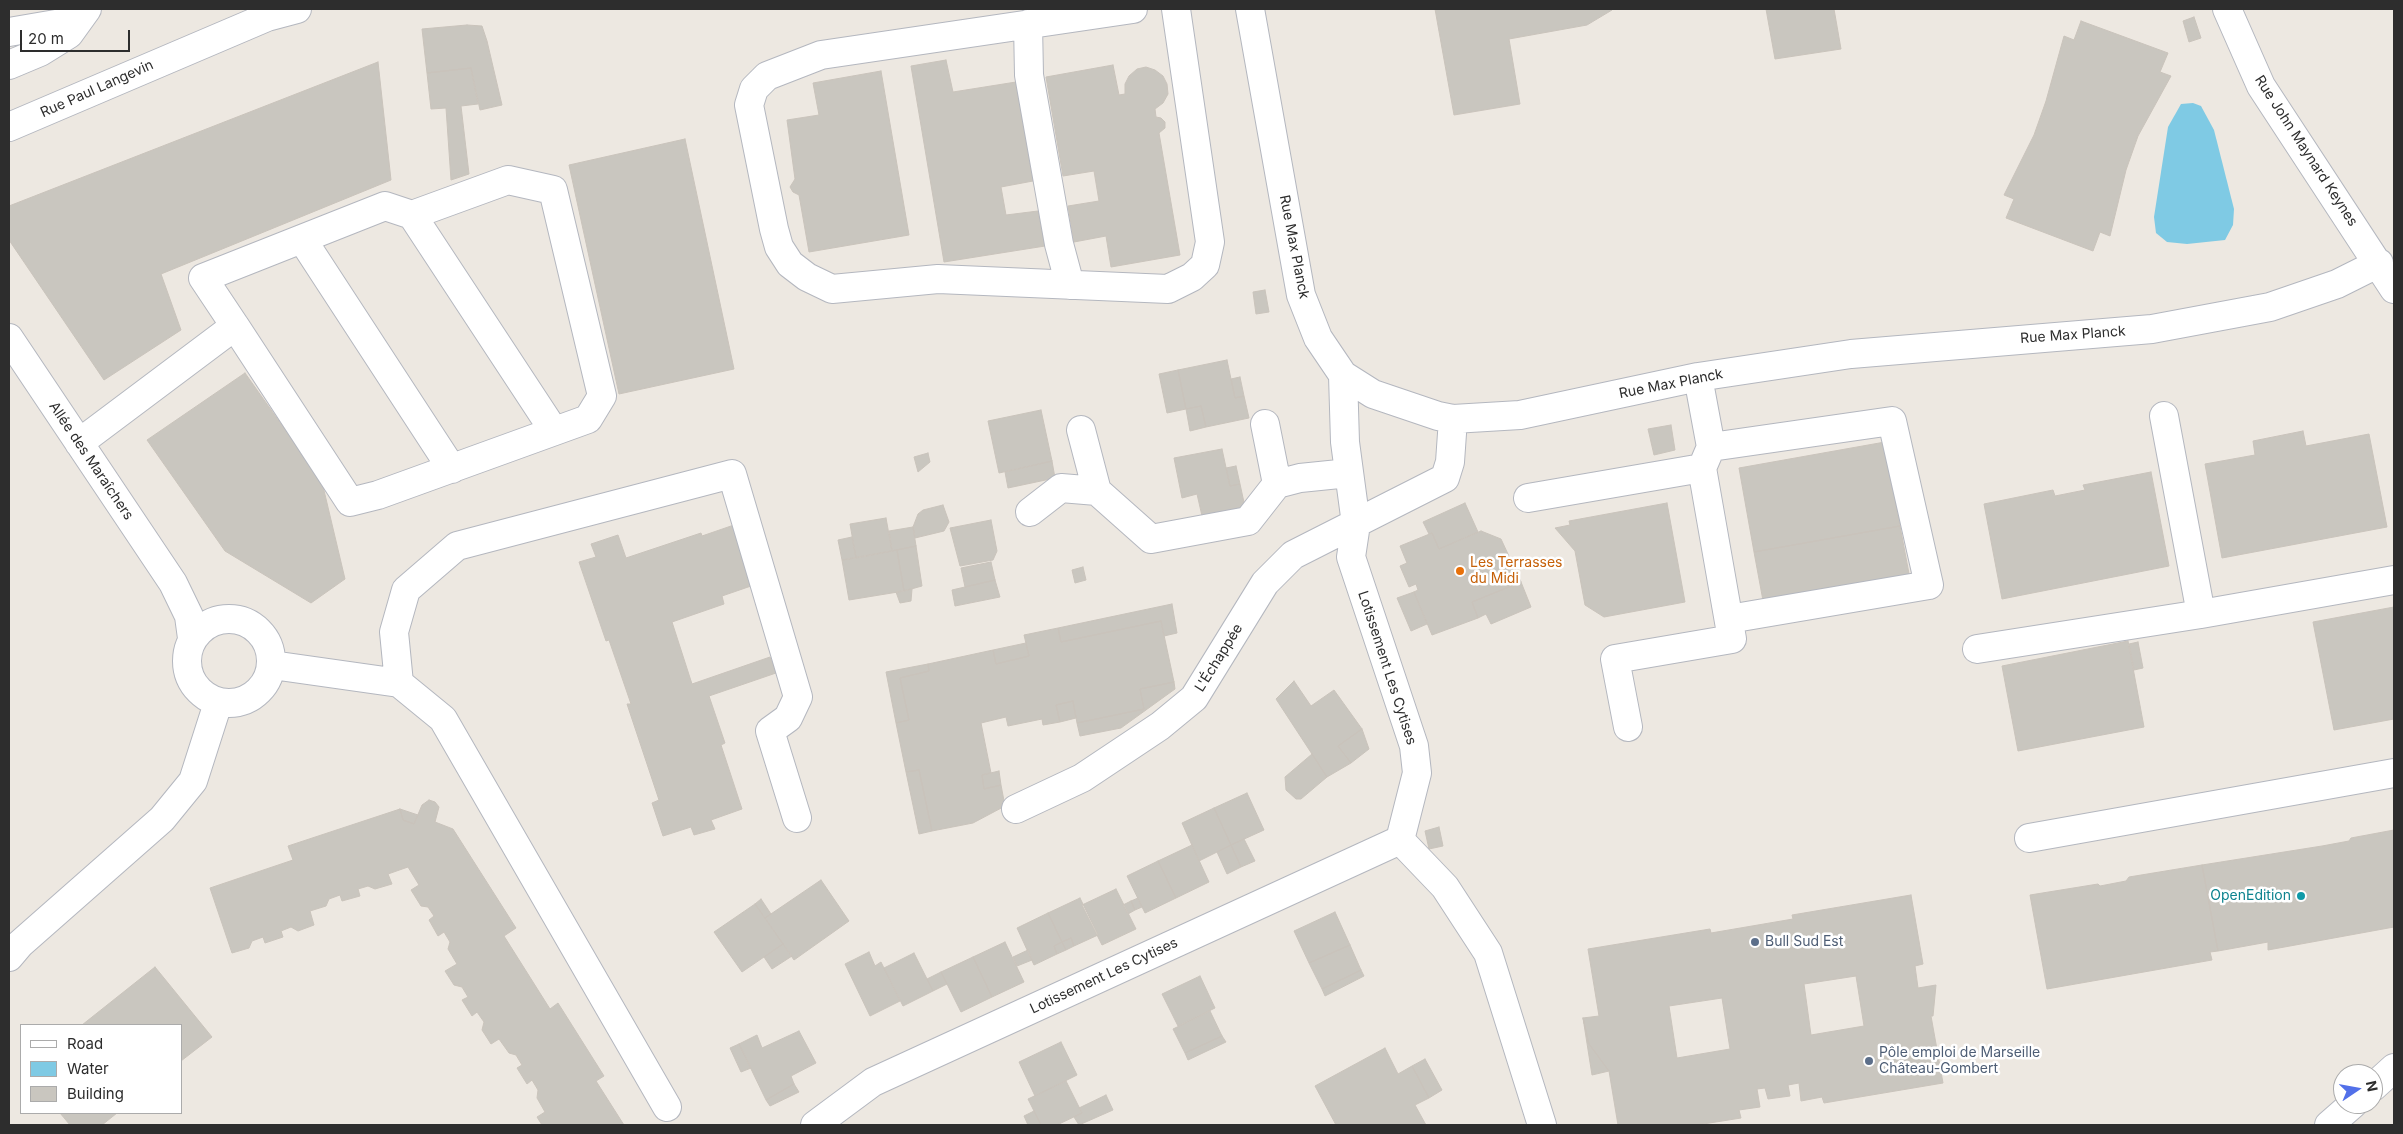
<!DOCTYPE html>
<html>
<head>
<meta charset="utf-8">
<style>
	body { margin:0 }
	#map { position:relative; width:2403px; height:1134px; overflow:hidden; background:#ede8e1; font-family:Inter,sans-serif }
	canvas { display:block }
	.frame { position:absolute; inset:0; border:10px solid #2d2d2d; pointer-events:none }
	.legend { position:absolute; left:20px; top:1024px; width:162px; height:90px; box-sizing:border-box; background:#fff; border:1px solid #ababab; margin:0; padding:6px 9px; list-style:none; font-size:15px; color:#2d2d2d }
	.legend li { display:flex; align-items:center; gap:10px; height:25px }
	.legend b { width:25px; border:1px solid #ababab }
	.north { position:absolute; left:2333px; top:1064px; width:50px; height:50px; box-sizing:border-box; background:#fff; border:1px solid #ababab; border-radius:50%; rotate:78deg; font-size:14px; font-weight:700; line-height:20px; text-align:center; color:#2d2d2d }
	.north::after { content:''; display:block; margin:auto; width:18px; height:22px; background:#5270e9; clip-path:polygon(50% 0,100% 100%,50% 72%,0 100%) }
	.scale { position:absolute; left:20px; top:30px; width:110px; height:22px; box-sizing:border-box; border:2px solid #2d2d2d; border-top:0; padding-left:6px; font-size:15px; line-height:18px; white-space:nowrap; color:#2d2d2d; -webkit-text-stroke:4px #fff; paint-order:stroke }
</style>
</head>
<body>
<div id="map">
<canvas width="2403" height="1134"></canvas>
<div class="frame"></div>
<ul class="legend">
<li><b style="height:6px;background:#fff"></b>Road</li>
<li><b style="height:14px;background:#7fcae4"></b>Water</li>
<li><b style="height:14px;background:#c9c6bf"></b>Building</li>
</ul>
<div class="north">N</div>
<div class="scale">20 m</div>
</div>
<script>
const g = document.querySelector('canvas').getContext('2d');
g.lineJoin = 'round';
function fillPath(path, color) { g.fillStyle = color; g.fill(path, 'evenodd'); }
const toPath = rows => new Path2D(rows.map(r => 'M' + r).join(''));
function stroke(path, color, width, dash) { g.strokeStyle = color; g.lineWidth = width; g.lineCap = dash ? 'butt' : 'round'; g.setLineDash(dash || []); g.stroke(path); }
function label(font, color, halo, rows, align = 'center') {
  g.font = font + ' Inter,sans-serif'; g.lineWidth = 5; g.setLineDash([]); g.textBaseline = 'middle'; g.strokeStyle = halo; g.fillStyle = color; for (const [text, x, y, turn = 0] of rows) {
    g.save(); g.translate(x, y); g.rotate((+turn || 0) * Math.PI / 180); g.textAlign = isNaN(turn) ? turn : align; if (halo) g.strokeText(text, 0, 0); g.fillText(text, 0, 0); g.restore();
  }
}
fillPath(toPath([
	[2193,103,2201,106,2214,130,2234,209,2233,225,2225,240,2187,244,2167,242,2156,233,2154,217,2168,127,2181,104]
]), '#7fcae4');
const building = toPath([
	[1435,9,1612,9,1612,10,1587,25,1509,39,1520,104,1454,115,1435,9],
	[1766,9,1834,9,1841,49,1775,59,1766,9],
	[2194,17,2201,38,2189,42,2183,21,2194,17],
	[2081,21,2168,53,2160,72,2171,76,2138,136,2126,170,2110,236,2100,232,2093,251,2006,218,2014,199,2004,195,2034,135,2046,101,2064,36,2074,40,2081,21],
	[467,25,482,26,487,41,502,105,480,110,471,68,427,73,422,29,467,25],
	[946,60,953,92,1016,82,1033,181,1001,187,1006,215,1038,211,1045,246,944,262,911,66,946,60],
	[378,62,391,180,161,274,181,330,104,380,9,240,9,206,378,62],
	[1113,65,1119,95,1125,94,1125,84,1129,76,1137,69,1146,67,1155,70,1163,76,1167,84,1168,94,1163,103,1155,109,1156,117,1161,118,1165,122,1165,128,1159,133,1180,255,1111,267,1106,236,1074,242,1068,206,1099,201,1094,171,1063,176,1046,77,1113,65],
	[471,68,478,104,461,106,469,174,451,180,446,108,431,109,427,73,471,68],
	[881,71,909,235,809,252,799,195,793,192,790,187,795,179,787,120,819,115,813,83,881,71],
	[685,139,734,369,619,394,569,165,685,139],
	[1265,290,1269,312,1256,314,1253,292,1265,290],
	[1227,360,1235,398,1244,396,1249,418,1206,427,1201,406,1186,409,1178,370,1227,360],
	[1178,370,1186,409,1167,413,1159,374,1178,370],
	[245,373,322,482,345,579,311,603,225,551,147,440,245,373],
	[1240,377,1244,396,1235,398,1231,379,1240,377],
	[1201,406,1206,427,1190,431,1186,409,1201,406],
	[1041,410,1052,461,999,473,988,421,1041,410],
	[1671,425,1675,450,1654,455,1648,429,1671,425],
	[2303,431,2306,446,2369,434,2387,527,2222,558,2205,464,2255,455,2253,441,2303,431],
	[1885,442,1900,526,1754,552,1739,468,1885,442],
	[1222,449,1230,486,1240,484,1245,507,1202,516,1197,494,1182,498,1174,458,1222,449],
	[928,453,930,462,918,472,914,457,928,453],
	[1052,461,1055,478,1008,488,1005,472,1052,461],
	[1236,466,1240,484,1230,486,1226,468,1236,466],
	[2151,472,2169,566,2002,599,1984,504,2053,490,2055,496,2085,490,2083,485,2151,472],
	[1465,503,1478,532,1439,549,1432,533,1429,534,1423,522,1465,503],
	[1667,503,1685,602,1604,617,1585,605,1575,551,1555,528,1570,525,1569,521,1667,503],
	[943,505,949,522,944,531,915,538,913,527,918,514,923,510,943,505],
	[886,518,892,551,856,558,850,524,886,518],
	[991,520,997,551,993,560,960,566,950,528,991,520],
	[734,525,754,585,722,596,724,604,672,622,692,684,770,657,776,673,709,696,725,743,721,745,742,809,711,820,715,829,694,835,691,827,663,836,652,803,659,800,627,704,631,704,609,640,606,641,579,562,596,557,591,544,618,535,626,558,701,533,702,536,734,525],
	[1900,526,1910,579,1764,606,1754,552,1900,526],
	[913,527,916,546,892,551,889,531,913,527],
	[1481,531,1501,539,1521,582,1472,602,1478,618,1432,635,1414,592,1418,590,1416,584,1409,587,1400,566,1407,563,1400,546,1432,533,1439,549,1481,531],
	[852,537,856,558,842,560,838,540,852,537],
	[916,546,922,586,904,591,897,550,916,546],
	[897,550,904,591,849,600,842,560,897,550],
	[991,562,995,580,965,587,961,568,991,562],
	[1083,567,1086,580,1075,583,1072,570,1083,567],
	[995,580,1000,597,955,606,952,590,995,580],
	[1521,582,1531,607,1491,624,1486,614,1478,618,1472,602,1521,582],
	[912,589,911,601,900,603,896,592,912,589],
	[1414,592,1427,624,1411,631,1397,598,1414,592],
	[1172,604,1177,633,1164,636,1161,621,1061,642,1058,628,1172,604],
	[2394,607,2394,719,2334,730,2313,622,2394,607],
	[1161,621,1174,682,1140,689,1144,709,1077,723,1073,701,1056,705,1060,722,1043,725,1042,719,1008,726,1006,717,981,723,991,773,982,775,984,789,1001,785,1005,806,973,823,932,831,919,770,906,772,896,723,909,720,900,678,929,671,928,664,993,650,996,664,1029,656,1024,635,1058,628,1061,642,1161,621],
	[2128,641,2144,727,2018,751,2002,666,2128,641],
	[2138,642,2143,668,2134,670,2129,644,2138,642],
	[1026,643,1029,656,996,664,993,650,1026,643],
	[928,664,929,671,900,678,909,720,896,723,886,672,928,664],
	[1294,681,1311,706,1334,690,1362,729,1338,746,1351,763,1327,777,1276,699,1294,681],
	[1174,682,1175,689,1121,728,1080,736,1077,723,1144,709,1140,689,1174,682],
	[1073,701,1076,718,1060,722,1056,705,1073,701],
	[1362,729,1369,749,1351,763,1338,746,1362,729],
	[1312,754,1327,777,1301,799,1296,799,1286,790,1285,777,1312,754],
	[919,770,932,831,919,834,906,772,919,770],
	[999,771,1001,785,984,789,982,775,999,771],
	[1247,793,1264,830,1231,845,1214,808,1247,793],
	[429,800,435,802,439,807,435,822,453,829,516,928,504,936,550,1009,558,1003,604,1076,596,1081,624,1125,542,1125,537,1117,545,1112,537,1098,538,1090,532,1080,527,1084,517,1068,522,1065,516,1055,509,1053,499,1039,491,1044,482,1030,484,1022,477,1012,472,1016,462,1000,468,997,462,987,454,985,445,971,457,964,448,949,450,942,444,932,438,936,429,920,434,916,428,907,421,906,411,890,419,885,408,867,388,874,392,884,375,889,368,886,358,889,360,896,342,901,340,895,329,899,326,906,310,911,314,925,298,931,291,927,281,931,283,937,265,943,263,937,252,941,249,948,232,953,210,888,293,860,288,846,400,809,403,820,414,824,422,805,429,800],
	[1214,808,1231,845,1199,861,1182,823,1214,808],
	[400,809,418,815,414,824,403,820,400,809],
	[1439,827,1443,846,1429,849,1425,831,1439,827],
	[2394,830,2394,927,2268,950,2268,942,2218,951,2202,865,2322,846,2349,841,2351,838,2394,830],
	[1244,839,1255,861,1241,867,1231,845,1244,839],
	[1192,845,1209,882,1176,898,1158,861,1192,845],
	[1231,845,1241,867,1227,874,1217,852,1231,845],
	[1158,861,1176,898,1145,913,1127,876,1158,861],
	[2202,865,2218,951,2210,952,2212,960,2047,989,2030,895,2098,884,2100,886,2126,881,2129,877,2202,865],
	[821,880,849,921,794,960,765,918,821,880],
	[1116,889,1136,929,1102,945,1082,905,1116,889],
	[1911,895,1923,964,1915,966,1918,988,1936,985,1933,1016,1931,1016,1943,1083,1824,1103,1822,1097,1801,1101,1799,1083,1788,1085,1790,1096,1768,1099,1765,1088,1757,1089,1760,1107,1739,1110,1741,1118,1697,1125,1618,1125,1609,1071,1589,1044,1583,1018,1599,1016,1588,949,1710,929,1711,933,1793,919,1792,915,1911,895],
	[1856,976,1864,1026,1811,1035,1804,984,1856,976],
	[1722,998,1730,1049,1677,1058,1669,1006,1722,998],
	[1080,898,1098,935,1074,946,1071,938,1062,942,1048,913,1080,898],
	[1138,898,1142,907,1135,910,1131,901,1138,898],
	[761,899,771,914,765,918,755,904,761,899],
	[1131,901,1135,910,1128,914,1123,905,1131,901],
	[755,904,783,944,742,972,714,932,755,904],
	[1335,912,1350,945,1309,963,1294,931,1335,912],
	[1048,913,1062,942,1054,946,1057,954,1034,965,1017,928,1048,913],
	[1071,938,1074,946,1066,950,1062,942,1071,938],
	[1005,942,1024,982,992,997,973,957,1005,942],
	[1062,942,1066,950,1057,954,1054,946,1062,942],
	[783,944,792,956,772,969,764,957,783,944],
	[1350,945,1361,970,1322,989,1309,963,1350,945],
	[1028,950,1032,960,1017,966,1013,957,1028,950],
	[869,952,875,966,881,962,900,1001,870,1016,845,964,869,952],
	[914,953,933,991,903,1006,884,968,914,953],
	[973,957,992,997,961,1012,941,972,973,957],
	[155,967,212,1037,181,1061,181,1025,82,1025,155,967],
	[1361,970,1364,976,1325,996,1322,989,1361,970],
	[941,972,947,984,933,991,927,979,941,972],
	[1200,976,1215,1008,1178,1026,1162,994,1200,976],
	[1210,1011,1222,1036,1185,1053,1173,1029,1210,1011],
	[1583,1018,1589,1044,1609,1071,1592,1075,1583,1018],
	[799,1031,816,1063,791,1076,794,1084,766,1100,739,1044,757,1035,762,1048,799,1031],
	[1222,1036,1226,1042,1188,1060,1185,1053,1222,1036],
	[1061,1042,1077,1075,1035,1096,1019,1062,1061,1042],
	[739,1044,751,1068,741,1072,730,1048,739,1044],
	[1385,1048,1398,1074,1412,1066,1429,1098,1415,1105,1426,1125,1336,1125,1315,1086,1385,1048],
	[1425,1059,1442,1090,1429,1098,1412,1066,1425,1059],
	[1066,1081,1082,1113,1057,1125,1041,1125,1028,1099,1066,1081],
	[794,1084,799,1092,770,1106,766,1100,794,1084],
	[1106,1095,1113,1110,1079,1125,1074,1117,1082,1113,1079,1108,1106,1095],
	[1034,1111,1041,1125,1028,1125,1024,1116,1034,1111],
	[60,1113,117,1113,102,1125,70,1125,60,1113]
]);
fillPath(building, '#c9c6bf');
stroke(building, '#c9c3bb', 1);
const minor = toPath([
	[1133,9,821,55,767,76,754,89,749,105,774,229,779,247,790,264,807,277,832,289,938,279,1168,289,1192,277,1205,265,1210,242,1176,9],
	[1250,9,1301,295,1318,338,1343,375,1373,394,1438,416,1453,419,1520,415,1698,377,1851,354,2152,329,2270,307,2337,284,2379,263],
	[2227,9,2261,86,2394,289],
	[1028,24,1029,75,1059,244,1070,285],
	[9,32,79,20],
	[9,65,40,52,69,34,87,9],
	[9,127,267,17,297,9],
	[412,215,554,431],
	[302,239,452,469],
	[9,338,173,583,189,616,192,638],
	[1343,375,1345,442,1356,524,1351,557,1414,746,1417,773,1400,840],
	[2164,416,2201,614,2394,580],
	[1265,424,1277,484],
	[1081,430,1097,491,1151,539,1248,521,1277,484,1300,478,1349,473],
	[79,443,235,326,350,502,378,495,588,419,602,396,553,190,508,180,412,215,385,206,203,278,235,326],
	[1711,447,1892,421,1929,585,1729,619],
	[1528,498,1702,468],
	[1030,512,1061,488,1097,491],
	'187 661a42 42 0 1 1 84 0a42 42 0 1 1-84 0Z',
	[1977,649,2201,614],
	[272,665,399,683,443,719,667,1107],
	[399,683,394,632,406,590,457,546,732,474,798,697,788,718,770,731,797,818],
	[1628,727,1615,659,1732,639,1702,468,1711,447,1698,377],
	[1016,809,1082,778,1160,726,1194,698,1265,583,1293,555,1445,478,1450,462,1453,419],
	[2029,838,2394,773],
	[9,957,20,944,162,819,193,781,218,703],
	[2373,1087,2394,1068],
	[815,1125,873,1082,1400,840,1445,887,1488,953,1542,1125],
	[2329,1125,2353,1104]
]);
stroke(minor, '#b4b7bf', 30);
stroke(minor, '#fff', 28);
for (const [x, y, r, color] of [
	[1460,571,5,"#e8710a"],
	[2301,896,5,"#0f9aa8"],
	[1755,942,5,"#5c6f8a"],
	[1869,1061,5,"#5c6f8a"]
]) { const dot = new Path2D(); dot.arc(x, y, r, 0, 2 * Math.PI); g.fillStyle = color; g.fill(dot); stroke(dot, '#fff', 2); }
label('14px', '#2d2d2d', '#fff', [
	["Rue Paul Langevin",97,89,-24],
	["Rue John Maynard Keynes",2306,151,57],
	["Rue Max Planck",1294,247,79],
	["Rue Max Planck",2073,335,-4],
	["Rue Max Planck",1671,384,-11],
	["Allée des Maraîchers",91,461,56],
	["L'Échappée",1219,658,-58],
	["Lotissement Les Cytises",1387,668,72],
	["Lotissement Les Cytises",1104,976,-25]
]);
label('14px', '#c56008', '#fff', [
	["Les Terrasses",1470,563],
	["du Midi",1470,579]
], 'left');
label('14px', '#0d838f', '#fff', [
	["OpenEdition",2291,896]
], 'right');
label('14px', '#4e5e75', '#fff', [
	["Bull Sud Est",1765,942],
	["Pôle emploi de Marseille",1879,1053],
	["Château-Gombert",1879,1069]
], 'left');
</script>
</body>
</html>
